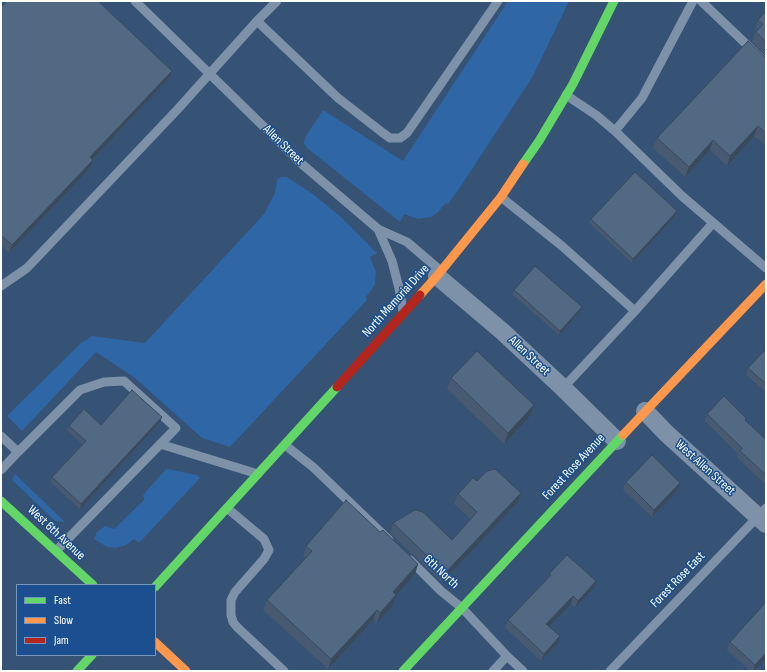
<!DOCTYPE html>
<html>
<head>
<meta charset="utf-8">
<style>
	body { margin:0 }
	#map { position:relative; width:767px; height:672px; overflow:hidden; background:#365274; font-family:"Sofia Sans Condensed",sans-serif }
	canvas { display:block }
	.frame { position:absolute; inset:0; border:2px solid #fff; pointer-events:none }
	.legend { position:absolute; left:16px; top:584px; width:140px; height:72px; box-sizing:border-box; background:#1b4f8f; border:1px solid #7695bc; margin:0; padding:5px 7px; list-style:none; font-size:12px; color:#fff }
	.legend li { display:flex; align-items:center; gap:8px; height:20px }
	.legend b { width:20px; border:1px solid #7695bc }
</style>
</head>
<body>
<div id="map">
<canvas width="767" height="672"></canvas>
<div class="frame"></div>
<ul class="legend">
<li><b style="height:5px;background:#63d668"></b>Fast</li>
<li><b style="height:5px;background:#ff974d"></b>Slow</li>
<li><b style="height:5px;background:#b3261e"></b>Jam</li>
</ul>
</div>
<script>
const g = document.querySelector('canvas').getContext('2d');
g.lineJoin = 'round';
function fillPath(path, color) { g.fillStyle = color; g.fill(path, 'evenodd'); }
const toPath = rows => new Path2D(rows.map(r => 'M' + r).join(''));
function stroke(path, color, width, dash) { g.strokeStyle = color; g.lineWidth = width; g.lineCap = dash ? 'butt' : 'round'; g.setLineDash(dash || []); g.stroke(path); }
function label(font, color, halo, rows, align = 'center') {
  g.font = font + ' "Sofia Sans Condensed",sans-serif'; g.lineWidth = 3; g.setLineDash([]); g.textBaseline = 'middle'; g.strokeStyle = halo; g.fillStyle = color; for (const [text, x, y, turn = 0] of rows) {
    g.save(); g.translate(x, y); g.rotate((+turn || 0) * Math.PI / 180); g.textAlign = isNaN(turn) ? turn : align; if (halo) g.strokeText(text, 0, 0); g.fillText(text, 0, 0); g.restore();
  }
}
fillPath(toPath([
	[508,1,569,1,533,76,459,189,448,204,446,203,438,212,431,217,418,219,404,214,400,222,307,148,304,143,305,137,323,110,403,161],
	[281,177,287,177,313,194,342,218,377,253,370,257,376,272,375,285,366,297,367,300,230,447,202,438,135,378,96,352,22,431,7,416,81,343,92,336,145,343,264,214,275,193,277,180],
	[166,469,197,475,200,478,139,543,134,539,126,545,116,548,107,547,94,539,97,532,105,526,114,529,144,500,143,495],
	[15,474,65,522,55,521,12,480]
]), '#2f66a5');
stroke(toPath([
	[135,1,303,165,378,229,407,242,441,271],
	[701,1,766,63],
	[257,21,338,98,383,133,390,138,400,138,407,133,498,1],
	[566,95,596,115,615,131,682,196,766,268],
	[615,131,642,98,693,1],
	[501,197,562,246,635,311],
	[378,229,392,261,399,288,403,311],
	[1,286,27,268,177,110,257,21,277,1],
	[563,388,635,311,713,223],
	[1,436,18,452,1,470],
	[160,444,258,474],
	[285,445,313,467,389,540],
	[18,452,80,390,104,382,124,381,176,428,56,551],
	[227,508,264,539,269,550,264,559,235,592,231,600,231,615,233,622,237,627,284,671],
	[410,560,441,591,462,608,507,656,523,671],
	[493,671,507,656],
	[610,671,766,508]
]), '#7d92a8', 9);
stroke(toPath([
	[437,276,503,332,563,388,617,441],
	[645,411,666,433,766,524]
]), '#7d92a8', 18);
stroke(toPath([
	[523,164,539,141,573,84,614,1],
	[1,501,93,585],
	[155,587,337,387],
	[77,671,92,655],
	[403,671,623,435]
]), '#63d668', 9);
stroke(toPath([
	[420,295,437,276,501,197,523,164],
	[623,435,766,284],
	[155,642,186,671]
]), '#ff974d', 9);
stroke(toPath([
	[337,387,420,295]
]), '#b3261e', 9);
fillPath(toPath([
	[1,7,169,78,92,160,90,168,9,253,1,245],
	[766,11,766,55,752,42,756,31,755,29,758,20],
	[766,58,766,146,754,136,727,166,710,150,685,177,653,148,657,138],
	[677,211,676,215,632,263,589,223,591,219],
	[514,290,582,307,580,311,559,335,512,294],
	[766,351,766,392,746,375,748,368],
	[451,378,534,405,530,416,504,444,447,389],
	[707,414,746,421,766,440,766,485,737,458,738,454,705,421],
	[160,422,80,509,50,482,52,477,82,444,67,430,69,426],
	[477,481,521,493,518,502,442,582,390,533,393,523,452,540,471,519,454,504,458,494],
	[626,482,678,490,652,517,623,490],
	[380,532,418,564,415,574,396,595,393,605,377,623,373,620,328,669,263,610,267,600,306,558,303,556,306,546],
	[549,574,596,581,593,589,575,608,571,604,549,626,557,644,541,661,505,628,508,620,548,578],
	[730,642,766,658,754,671,750,671,727,650]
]), '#475a72');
fillPath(toPath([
	[172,71,169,78,87,165,90,157],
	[758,126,754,136,727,166,730,156],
	[713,140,710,150,685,177,689,167],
	[93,160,90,168,9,253,12,245],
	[677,211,676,215,632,263,633,259],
	[582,307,580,311,559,335,560,331],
	[534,405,530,416,504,444,508,433],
	[162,417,160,422,80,509,81,504],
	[680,483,678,490,652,517,654,510],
	[521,493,518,502,442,582,445,573],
	[418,564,415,574,390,602,393,592],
	[596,581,593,589,575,608,578,601],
	[396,595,393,605,377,623,380,613],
	[573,596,571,604,544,632,546,624],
	[377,610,373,620,328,669,331,659],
	[560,636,557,644,541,661,544,654],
	[766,653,766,658,754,671,753,671,755,665]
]), '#394a5c');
const building = toPath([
	[7,1,98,1,172,71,90,157,93,160,12,245,1,235,1,7,7,1],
	[766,11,766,42,756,32,763,24,758,20,766,11],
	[748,41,766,58,766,133,758,126,730,156,713,140,689,167,657,138,748,41],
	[635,172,677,211,633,259,591,219,635,172],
	[535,266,582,307,560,331,514,290,535,266],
	[765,350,766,351,766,384,748,368,765,350],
	[477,351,534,405,508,433,451,378,477,351],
	[132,390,162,417,81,504,52,477,86,441,69,426,84,409,101,425,132,390],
	[724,396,746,418,745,420,766,440,766,475,740,451,742,448,707,414,724,396],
	[652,455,680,483,654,510,626,482,652,455],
	[495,469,521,493,445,573,393,523,415,510,423,512,452,540,477,512,458,494,473,478,477,481,487,471,495,469],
	[346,500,380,532,383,530,418,564,393,592,396,595,380,613,377,610,331,659,267,600,312,551,306,546,346,500],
	[567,555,596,581,578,601,573,596,546,624,560,636,544,654,508,620,551,575,549,574,567,555],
	[766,602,766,653,755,665,730,642,766,602]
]);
fillPath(building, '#526984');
stroke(building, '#394a5c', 1);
label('13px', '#fff', '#1b4f8f', [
	["Allen Street",283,145,44],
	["North Memorial Drive",396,301,-48],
	["Allen Street",529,356,43],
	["Forest Rose Avenue",574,467,-47],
	["West Allen Street",705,468,42],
	["West 6th Avenue",56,533,43],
	["6th North",441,572,43],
	["Forest Rose East",678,580,-46]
]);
</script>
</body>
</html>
